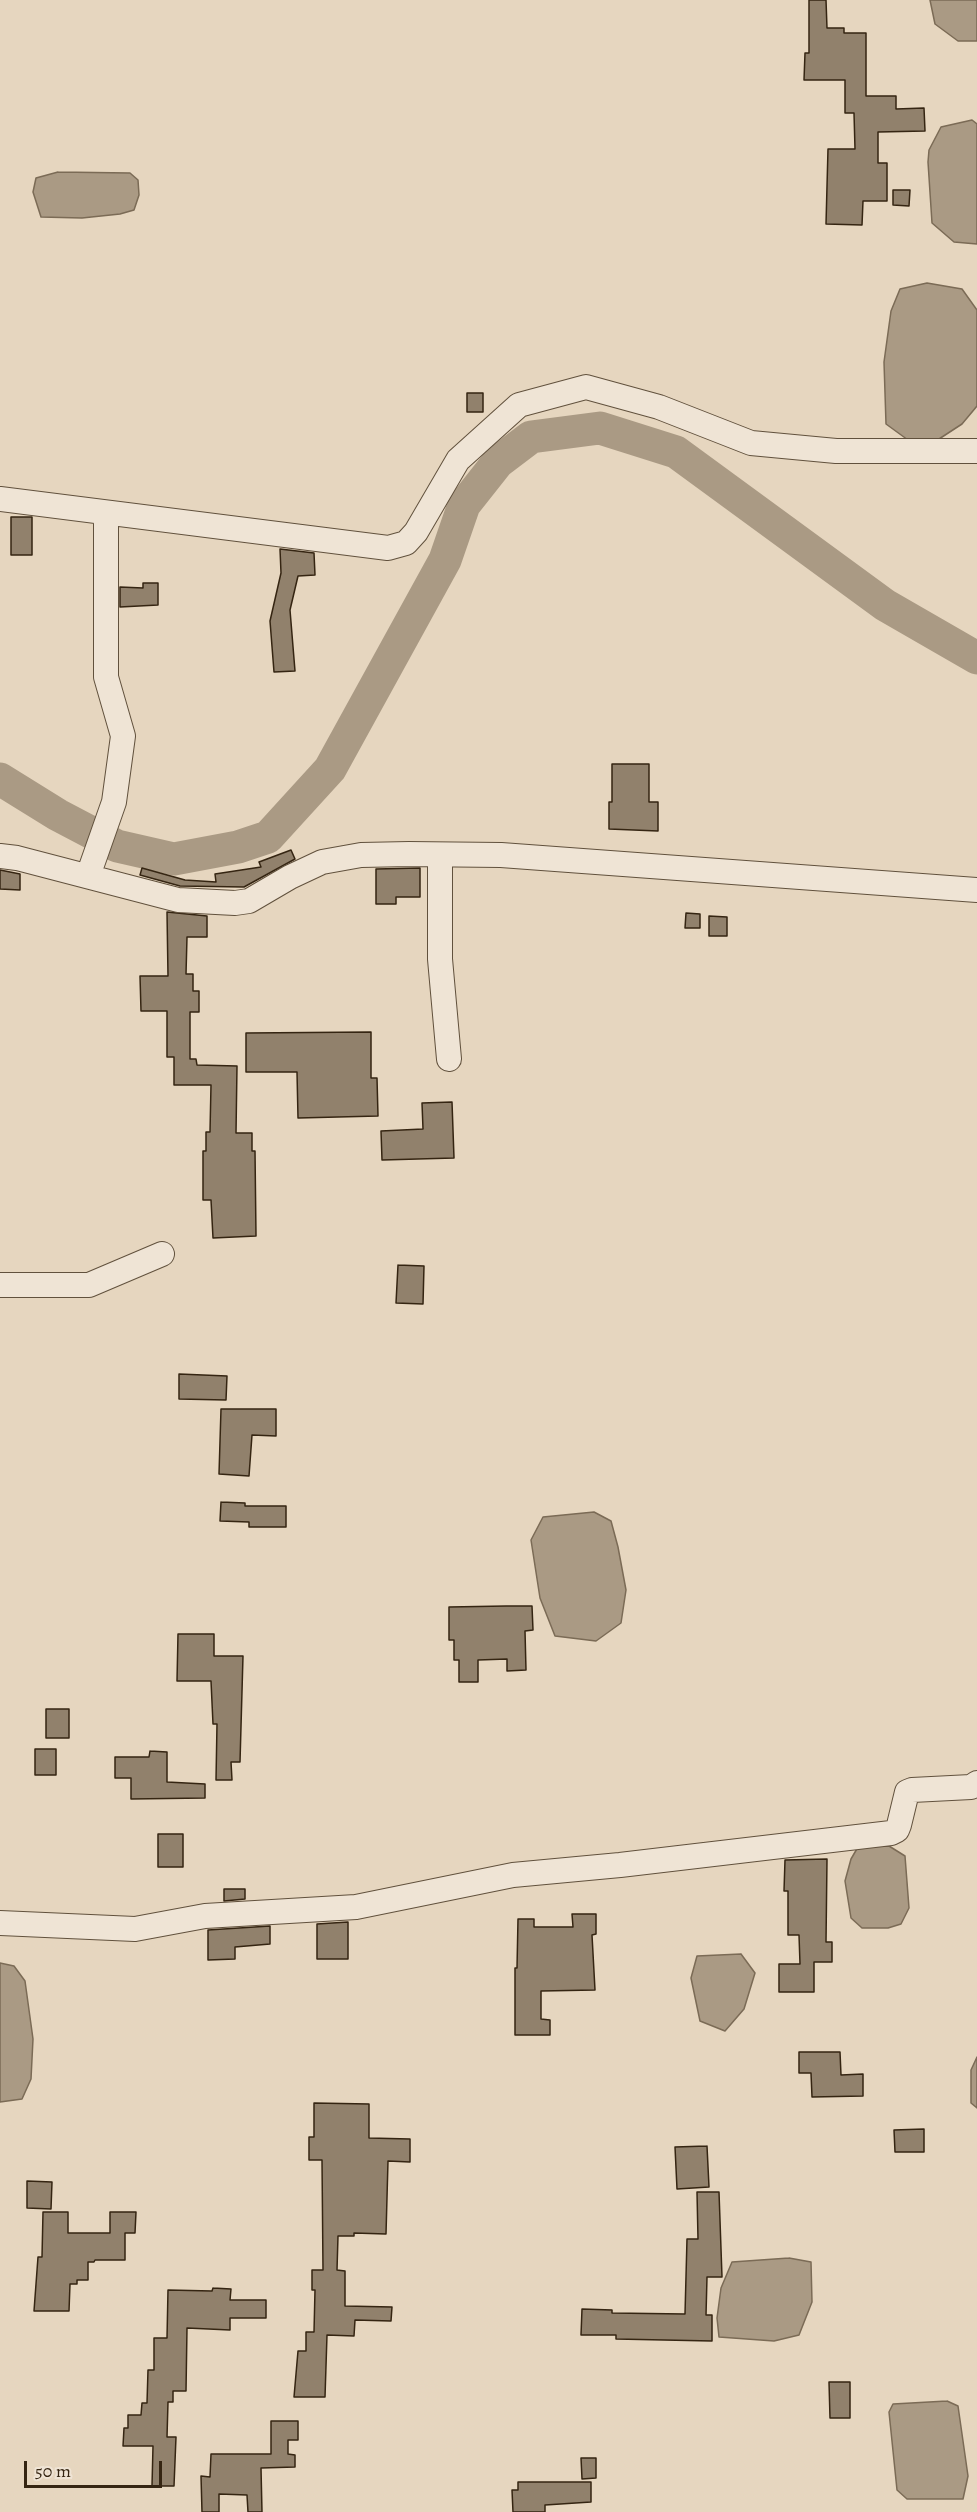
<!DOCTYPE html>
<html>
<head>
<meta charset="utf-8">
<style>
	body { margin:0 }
	#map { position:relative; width:977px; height:2512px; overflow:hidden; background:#e6d6bf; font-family:Alegreya,serif }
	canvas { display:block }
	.scale { position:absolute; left:24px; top:2461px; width:138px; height:27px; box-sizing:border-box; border:3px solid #352512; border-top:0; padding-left:8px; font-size:18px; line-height:21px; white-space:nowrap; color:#352512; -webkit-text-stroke:4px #efe4d5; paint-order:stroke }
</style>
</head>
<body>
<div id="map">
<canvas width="977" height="2512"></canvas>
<div class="scale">50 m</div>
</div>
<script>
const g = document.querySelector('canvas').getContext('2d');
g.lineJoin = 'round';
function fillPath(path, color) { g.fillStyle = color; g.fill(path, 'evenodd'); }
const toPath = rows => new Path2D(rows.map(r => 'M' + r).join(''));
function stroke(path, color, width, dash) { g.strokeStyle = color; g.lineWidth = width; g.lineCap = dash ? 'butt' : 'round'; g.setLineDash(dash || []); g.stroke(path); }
const water = toPath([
	[930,0,977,0,977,41,958,41,935,24,930,0],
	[972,120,977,124,977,244,954,242,932,223,928,162,929,150,941,127,972,120],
	[58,172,130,173,138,180,139,195,134,210,120,214,82,218,41,217,33,192,36,178,58,172],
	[927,283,962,289,977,310,977,406,962,424,939,439,908,440,886,424,884,362,891,311,900,289,927,283],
	[594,1512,611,1521,618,1547,626,1590,621,1623,596,1641,555,1636,540,1598,531,1540,543,1517,594,1512],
	[889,1846,905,1856,909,1908,901,1924,888,1928,862,1928,851,1918,845,1881,851,1859,858,1847,889,1846],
	[741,1954,755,1973,744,2009,725,2031,700,2021,691,1978,697,1956,741,1954],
	[0,1963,14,1966,25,1981,33,2039,31,2079,22,2099,0,2102,0,1963],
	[977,2057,977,2108,971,2103,971,2070,977,2057],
	[789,2258,811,2262,812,2302,799,2335,774,2341,719,2337,717,2318,721,2288,732,2262,789,2258],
	[947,2401,958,2406,968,2476,963,2499,907,2499,897,2490,889,2412,893,2404,947,2401]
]);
fillPath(water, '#aa9a84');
stroke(water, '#7b6b56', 1.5);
stroke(toPath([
	[0,779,58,815,117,846,174,859,238,847,268,837,330,769,445,560,464,505,498,462,531,437,600,428,676,452,885,605,977,658]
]), '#aa9a84', 33);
const building = toPath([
	[809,0,826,0,827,28,844,28,844,33,866,33,866,96,896,96,896,109,924,108,925,131,878,132,878,163,887,163,887,201,863,201,862,225,826,224,828,149,855,149,854,113,845,113,845,80,804,80,805,53,809,53,809,0],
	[893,190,910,190,909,206,893,205,893,190],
	[467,393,483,393,483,412,467,412,467,393],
	[11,517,32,517,32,555,11,555,11,517],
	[280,549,314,553,315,575,298,576,290,610,295,671,274,672,270,621,281,573,280,549],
	[143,583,158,583,158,605,120,607,120,587,143,588,143,583],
	[612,764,649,764,649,802,658,802,658,831,609,829,609,802,612,802,612,764],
	[291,850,295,859,244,887,180,886,140,875,142,868,185,880,216,882,215,874,261,867,259,862,291,850],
	[420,868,420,897,396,897,396,904,376,904,376,869,420,868],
	[0,870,20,874,20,890,0,889,0,870],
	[167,912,207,916,207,937,187,937,186,974,193,974,193,991,199,991,199,1012,190,1012,190,1059,196,1059,197,1065,237,1066,236,1133,252,1133,252,1151,255,1151,256,1236,213,1238,211,1200,203,1200,203,1151,206,1151,206,1132,210,1132,211,1085,174,1085,174,1057,167,1057,167,1011,141,1011,140,976,168,976,167,912],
	[686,913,700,914,700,928,685,928,686,913],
	[709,916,727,917,727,936,709,936,709,916],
	[371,1032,371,1078,377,1078,378,1116,298,1118,297,1072,246,1072,246,1033,371,1032],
	[452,1102,454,1158,382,1160,381,1131,423,1129,422,1103,452,1102],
	[398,1265,424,1266,423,1304,396,1303,398,1265],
	[179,1374,227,1376,226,1400,179,1399,179,1374],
	[221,1409,276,1409,276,1436,252,1435,249,1476,219,1474,221,1409],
	[221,1502,245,1503,245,1506,286,1506,286,1527,249,1527,249,1522,220,1521,221,1502],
	[506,1606,532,1606,533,1630,525,1631,526,1670,507,1671,507,1659,478,1660,478,1682,459,1682,459,1660,454,1660,454,1640,449,1640,449,1607,506,1606],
	[178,1634,214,1634,214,1656,243,1656,240,1762,231,1762,232,1780,216,1780,217,1724,213,1724,211,1681,177,1681,178,1634],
	[46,1709,69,1709,69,1738,46,1738,46,1709],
	[35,1749,56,1749,56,1775,35,1775,35,1749],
	[150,1751,167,1752,167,1782,205,1784,205,1798,131,1799,131,1778,115,1778,115,1757,149,1757,150,1751],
	[158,1834,183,1834,183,1867,158,1867,158,1834],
	[827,1859,826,1942,832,1942,832,1962,814,1962,814,1992,779,1992,779,1964,800,1964,799,1935,788,1935,788,1891,784,1891,785,1860,827,1859],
	[224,1889,245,1889,245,1899,224,1901,224,1889],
	[572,1914,596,1914,596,1934,592,1935,595,1990,541,1991,541,2019,550,2020,550,2035,515,2035,515,1968,517,1968,518,1919,534,1919,534,1927,573,1927,572,1914],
	[348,1922,348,1959,317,1959,317,1924,348,1922],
	[270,1926,270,1944,235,1947,235,1959,208,1960,208,1930,270,1926],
	[799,2052,840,2052,841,2075,863,2074,863,2096,812,2097,811,2073,799,2073,799,2052],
	[314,2103,369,2104,369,2138,410,2139,410,2162,388,2161,386,2234,354,2233,354,2236,338,2236,337,2270,345,2271,345,2306,392,2307,391,2321,355,2320,354,2336,327,2335,325,2397,294,2397,298,2351,306,2351,306,2332,314,2332,315,2290,312,2290,312,2270,323,2270,322,2160,309,2160,309,2137,314,2137,314,2103],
	[924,2129,924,2152,895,2152,894,2130,924,2129],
	[707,2146,709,2187,677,2189,675,2147,707,2146],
	[27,2181,52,2182,51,2209,27,2208,27,2181],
	[697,2192,719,2192,722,2277,707,2277,706,2315,712,2315,712,2341,616,2339,616,2335,581,2335,582,2309,612,2310,612,2313,685,2314,687,2239,698,2239,697,2192],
	[43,2212,68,2212,68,2233,110,2233,110,2212,136,2212,135,2233,125,2233,125,2260,95,2260,94,2262,88,2262,88,2280,77,2280,77,2284,70,2284,69,2311,34,2311,38,2257,42,2257,43,2212],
	[213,2288,231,2289,230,2300,266,2300,266,2318,230,2318,230,2330,187,2328,186,2391,173,2391,173,2402,168,2402,167,2437,176,2437,174,2486,152,2486,153,2446,123,2446,124,2428,128,2428,128,2415,141,2415,142,2403,147,2403,148,2370,154,2370,154,2338,167,2338,168,2290,212,2291,213,2288],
	[829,2382,850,2382,850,2418,830,2418,829,2382],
	[271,2421,298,2421,298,2440,288,2440,288,2454,295,2455,295,2467,261,2468,262,2512,248,2512,247,2495,219,2494,219,2512,202,2512,201,2476,210,2477,211,2454,271,2454,271,2421],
	[581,2458,596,2458,596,2478,582,2479,581,2458],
	[518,2482,591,2482,591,2502,545,2505,545,2512,513,2512,512,2490,518,2490,518,2482]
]);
fillPath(building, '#91816c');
stroke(building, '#352512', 1.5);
const minor = toPath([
	[0,499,388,548,406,543,416,532,458,460,519,405,586,387,659,407,751,443,836,451,977,451],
	[440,855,440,959,449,1059],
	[0,856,17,858,178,900,235,903,249,901,290,877,322,862,361,855,409,854,501,855,977,890],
	[88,876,114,802,123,736,106,677,106,513],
	[0,1285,89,1285,162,1254],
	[0,1923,135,1929,205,1916,356,1907,513,1875,620,1865,891,1833,897,1830,899,1825,907,1792,912,1790,971,1787,977,1783]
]);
stroke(minor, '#61513d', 26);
stroke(minor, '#efe4d5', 24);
</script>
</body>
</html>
